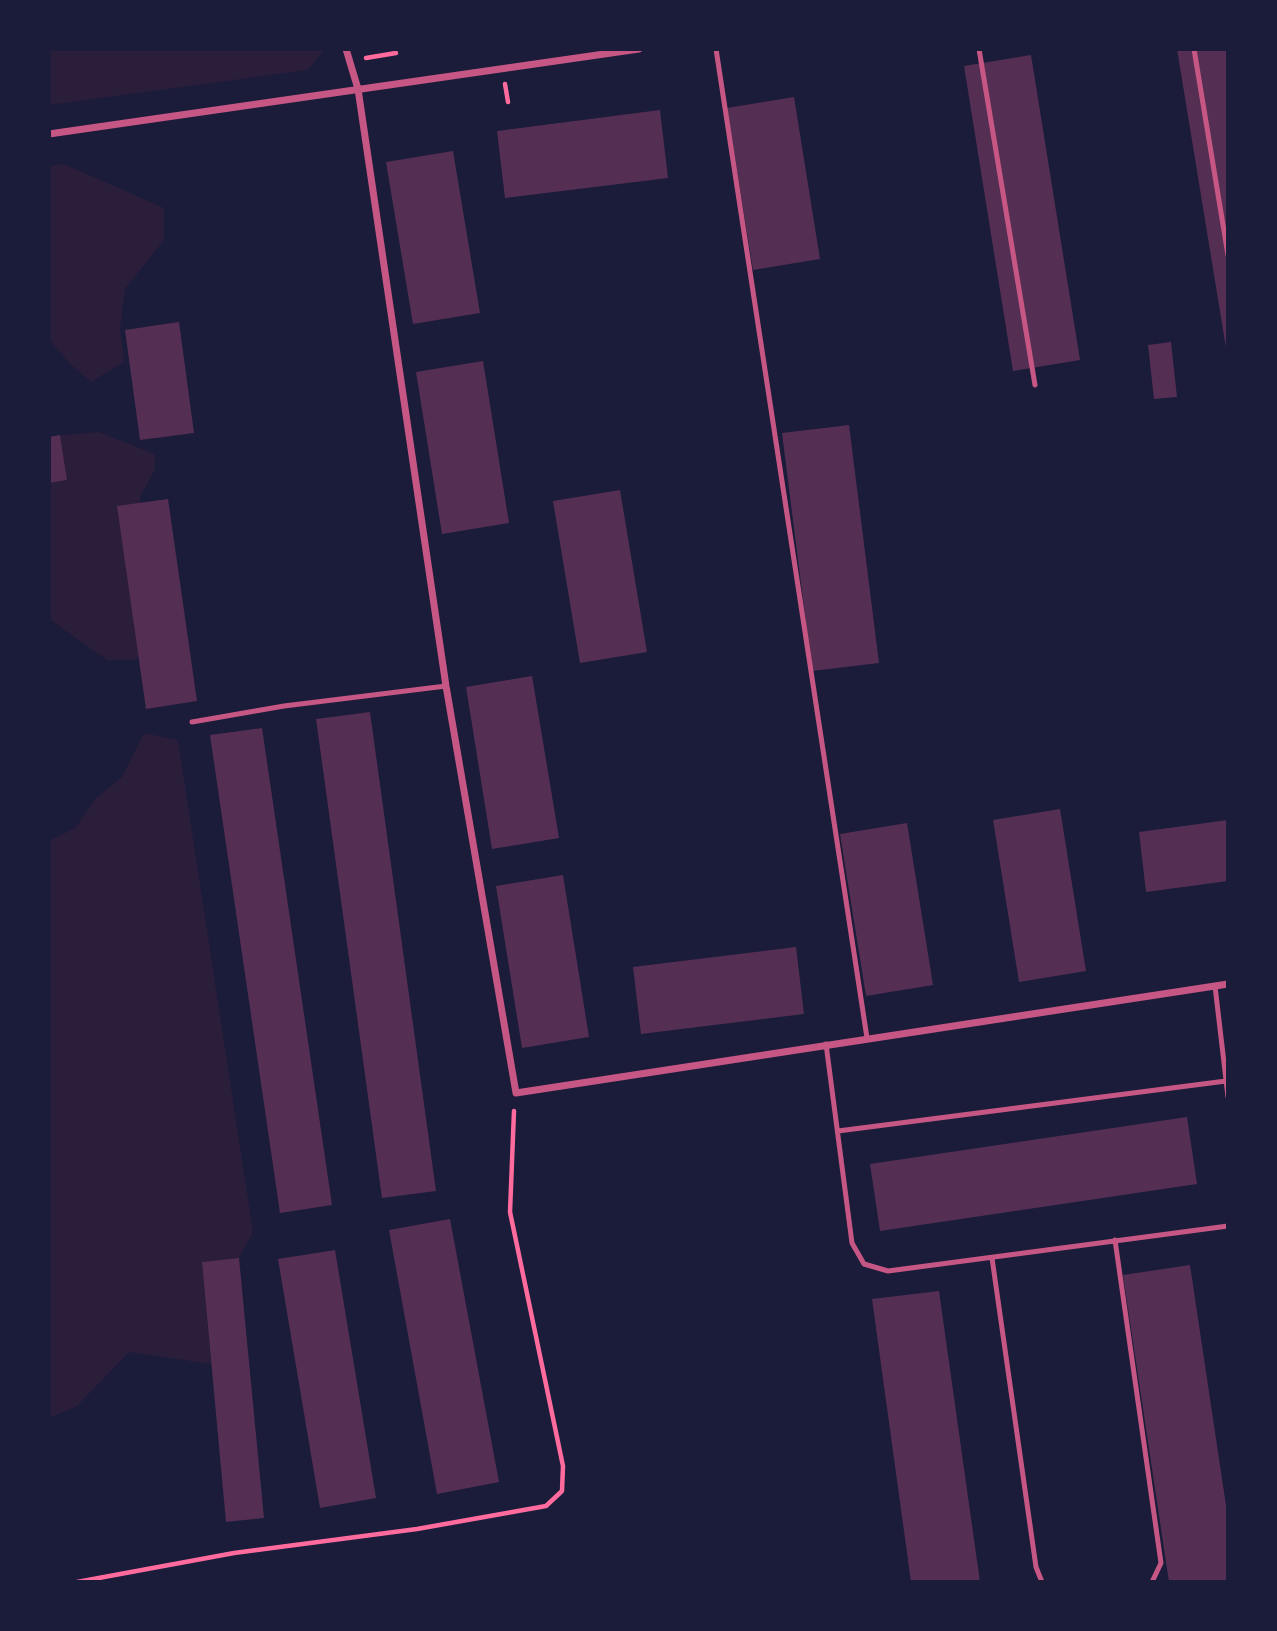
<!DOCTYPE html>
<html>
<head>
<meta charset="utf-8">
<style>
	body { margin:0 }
	#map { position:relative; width:1277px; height:1631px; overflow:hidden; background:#1b1b3a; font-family:"Golos Text",sans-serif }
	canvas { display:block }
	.frame { position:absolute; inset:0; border:51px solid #1b1b3a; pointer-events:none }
</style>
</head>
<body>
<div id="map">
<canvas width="1277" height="1631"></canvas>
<div class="frame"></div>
</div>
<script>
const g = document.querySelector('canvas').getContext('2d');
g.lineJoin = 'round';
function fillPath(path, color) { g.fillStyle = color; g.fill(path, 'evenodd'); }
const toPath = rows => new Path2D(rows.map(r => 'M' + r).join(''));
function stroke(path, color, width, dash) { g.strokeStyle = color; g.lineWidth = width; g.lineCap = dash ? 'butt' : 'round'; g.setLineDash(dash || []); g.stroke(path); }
fillPath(toPath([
	[49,49,320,49,323,51,308,70,49,105],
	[64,164,164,208,164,240,125,289,120,329,124,362,91,382,70,364,49,339,49,166],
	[99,432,155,454,155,469,140,497,158,623,136,660,107,660,49,619,49,483,67,480,60,435],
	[144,733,178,740,253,1232,239,1258,202,1262,211,1364,129,1352,77,1406,49,1418,49,841,75,828,96,798,122,777]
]), '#2a1e3b');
fillPath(toPath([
	[1177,49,1228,49,1228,348,1226,348],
	[1031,55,1080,360,1013,371,964,66],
	[794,97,820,259,753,270,727,108],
	[660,110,668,178,505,198,497,131],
	[453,151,480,313,413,324,386,162],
	[179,322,194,433,140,440,125,330],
	[1171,342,1177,397,1154,399,1148,345],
	[483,361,509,523,442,534,416,372],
	[849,425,879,663,812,671,782,433],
	[60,435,67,480,49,483,49,437],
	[620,490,647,652,580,663,553,501],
	[168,499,197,701,146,709,117,506],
	[532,676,559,838,492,849,466,687],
	[370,712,436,1191,382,1198,316,719],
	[262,728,332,1205,280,1213,210,735],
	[1060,809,1086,971,1019,982,993,820],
	[1228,820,1228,881,1146,892,1139,832],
	[907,823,933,985,866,996,840,834],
	[563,875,589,1037,522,1048,496,886],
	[796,947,804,1014,641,1034,633,967],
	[1187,1117,1197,1184,880,1231,870,1164],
	[450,1219,499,1482,437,1494,389,1230],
	[335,1250,376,1498,320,1508,278,1259],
	[239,1258,264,1518,226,1522,202,1262],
	[1190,1265,1228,1519,1228,1582,1169,1582,1123,1275],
	[939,1291,980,1582,911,1582,872,1299]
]), '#542f53');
stroke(toPath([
	[366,58,396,53],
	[505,84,508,102],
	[77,1582,234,1553,417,1529,546,1506,562,1491,563,1466,510,1212,514,1111]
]), '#ff6b9d', 4.5);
stroke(toPath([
	[716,49,867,1038],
	[979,49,1035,385],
	[1194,49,1228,255],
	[192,722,284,706,446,686],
	[1215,986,1228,1097],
	[826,1044,852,1243,864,1264,888,1271,1228,1226],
	[838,1131,1226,1081],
	[1115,1240,1161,1563,1152,1582],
	[992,1258,1036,1567,1042,1582]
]), '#c65784', 5);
stroke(toPath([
	[346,49,358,89,446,686,516,1093,1228,984],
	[49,134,639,49]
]), '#c65784', 7);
</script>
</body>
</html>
